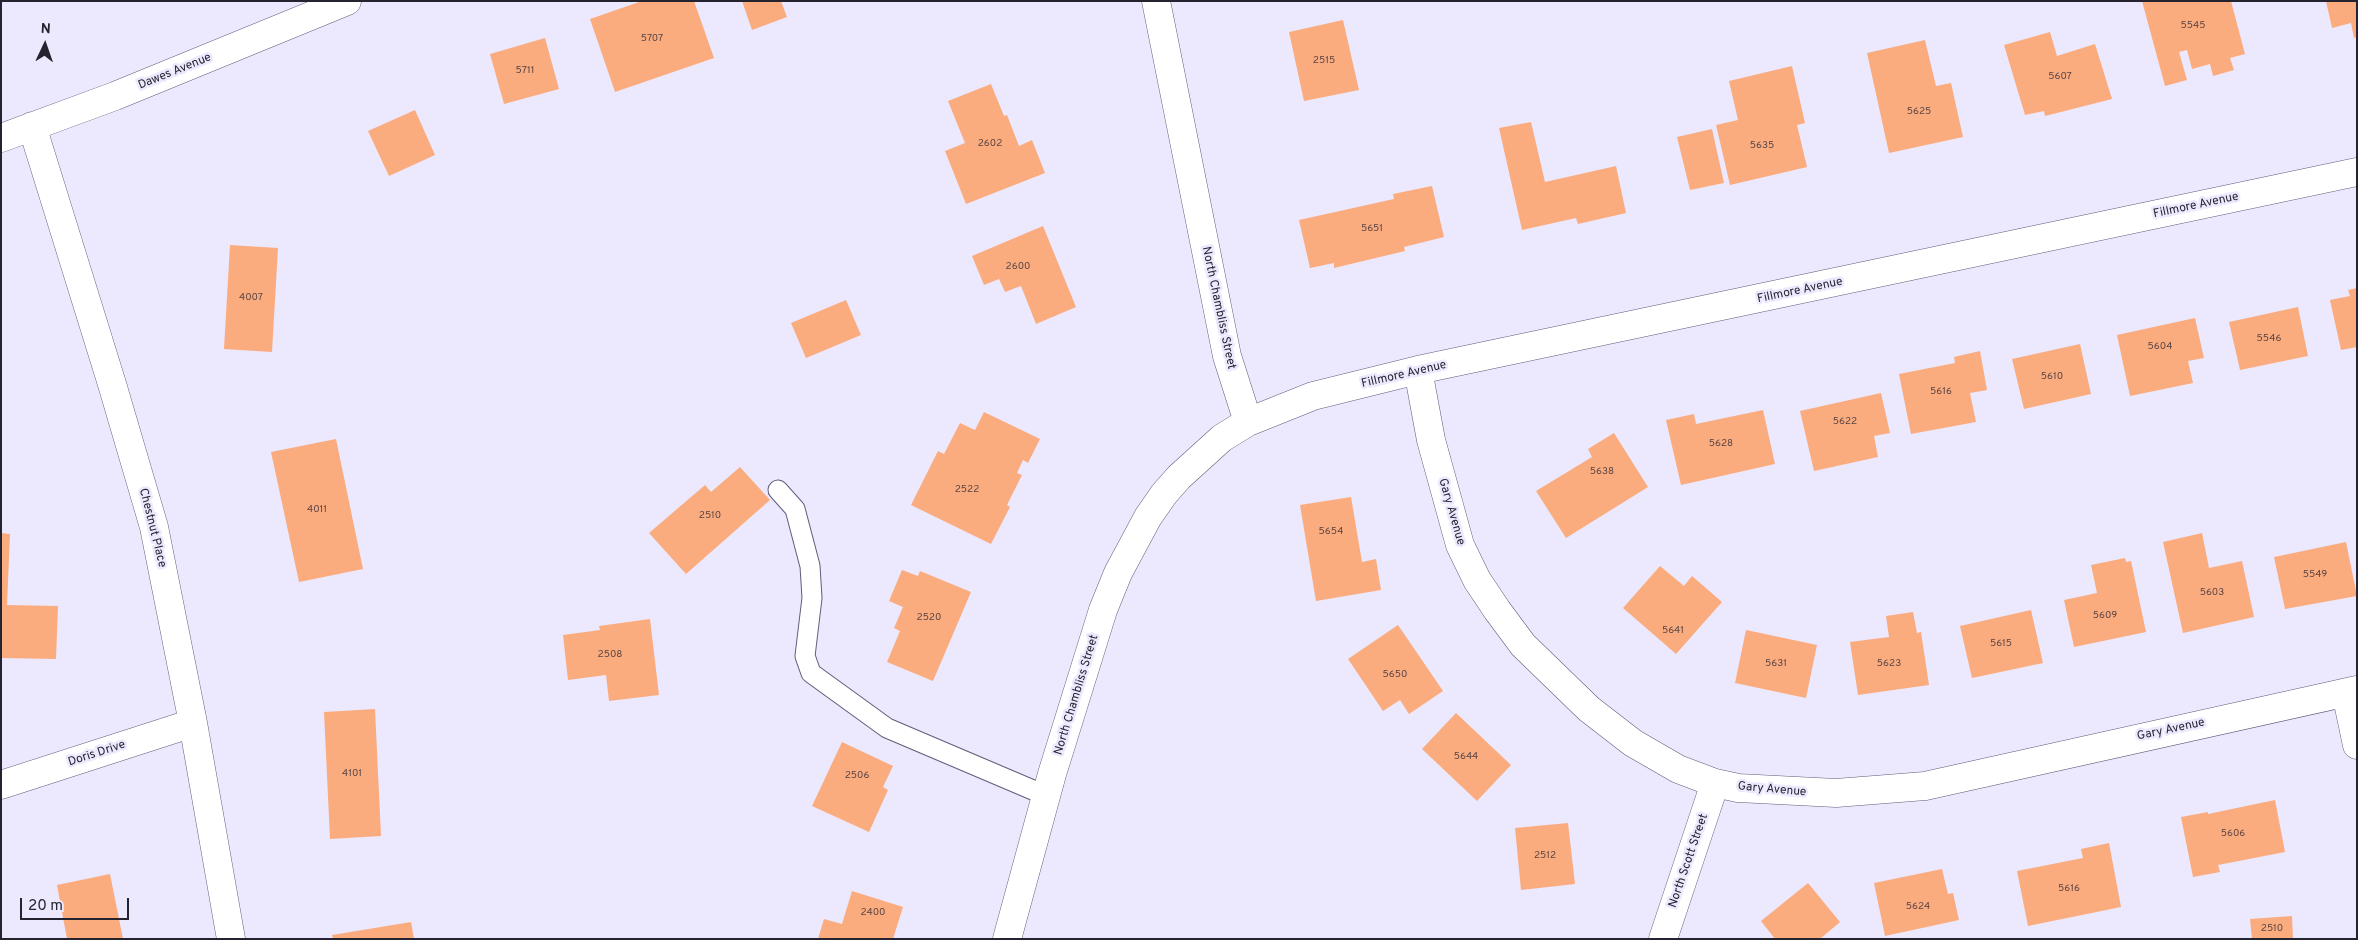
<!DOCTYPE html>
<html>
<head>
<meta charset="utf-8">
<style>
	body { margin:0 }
	#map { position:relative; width:2358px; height:940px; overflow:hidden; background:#ece8fd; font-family:Overpass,sans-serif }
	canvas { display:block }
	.frame { position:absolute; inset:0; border:2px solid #262330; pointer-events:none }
	.north { position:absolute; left:20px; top:20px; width:50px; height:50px; -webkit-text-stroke:4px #ece8fd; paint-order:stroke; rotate:3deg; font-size:14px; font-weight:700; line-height:20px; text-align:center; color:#262330 }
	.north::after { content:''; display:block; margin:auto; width:18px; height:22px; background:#262330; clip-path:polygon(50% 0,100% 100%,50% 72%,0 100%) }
	.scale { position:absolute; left:20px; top:898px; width:109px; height:22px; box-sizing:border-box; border:2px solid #262330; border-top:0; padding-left:6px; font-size:15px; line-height:18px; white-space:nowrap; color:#262330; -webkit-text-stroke:4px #ece8fd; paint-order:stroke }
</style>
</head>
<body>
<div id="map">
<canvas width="2358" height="940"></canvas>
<div class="frame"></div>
<div class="north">N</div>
<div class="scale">20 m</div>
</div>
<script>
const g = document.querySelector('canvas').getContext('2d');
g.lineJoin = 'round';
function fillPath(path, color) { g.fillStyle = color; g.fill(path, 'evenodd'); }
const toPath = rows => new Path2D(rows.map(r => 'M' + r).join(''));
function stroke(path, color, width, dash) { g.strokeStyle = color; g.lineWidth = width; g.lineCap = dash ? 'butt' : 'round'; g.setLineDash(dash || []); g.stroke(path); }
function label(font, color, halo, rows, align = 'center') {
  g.font = font + ' Overpass,sans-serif'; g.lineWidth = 5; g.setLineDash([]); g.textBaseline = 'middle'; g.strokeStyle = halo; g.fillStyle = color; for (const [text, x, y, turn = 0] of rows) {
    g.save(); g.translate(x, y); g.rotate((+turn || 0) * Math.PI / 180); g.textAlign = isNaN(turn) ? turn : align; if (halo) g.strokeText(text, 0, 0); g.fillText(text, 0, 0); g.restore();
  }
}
fillPath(toPath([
	[642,1,694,1,714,58,615,92,590,19],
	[742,1,781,1,787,17,752,30],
	[2142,1,2231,1,2245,54,2230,58,2234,70,2213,76,2210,64,2192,69,2187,50,2179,52,2187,80,2165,86],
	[2326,1,2357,1,2357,37,2354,38,2351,23,2332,28],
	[1343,20,1359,90,1304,101,1289,32],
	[2050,32,2057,56,2095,44,2112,99,2045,116,2044,111,2025,115,2004,45],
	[545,38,559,89,504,104,490,54],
	[1925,40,1936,86,1951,83,1963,137,1889,153,1867,53],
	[1792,66,1805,123,1797,125,1807,167,1730,185,1716,125,1738,120,1729,81],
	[991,84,1004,116,1007,115,1019,146,1032,140,1045,173,966,204,945,151,965,143,948,101],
	[415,110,435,155,389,176,368,131],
	[1531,122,1545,182,1616,166,1626,213,1578,224,1576,218,1522,230,1499,128],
	[1712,129,1724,183,1690,190,1677,137],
	[1432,186,1444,237,1404,247,1405,251,1334,268,1334,263,1310,268,1299,220,1394,199,1393,194],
	[1043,226,1076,307,1036,324,1021,286,1005,292,999,279,984,285,972,256],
	[230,245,278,248,272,352,224,349],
	[2357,288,2357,347,2341,350,2330,300,2350,296,2348,290],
	[846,300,861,335,806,358,791,323],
	[2298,307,2308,356,2240,370,2229,322],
	[2195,318,2204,358,2188,361,2193,383,2130,396,2117,335],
	[2080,344,2091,394,2024,409,2012,359],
	[1980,351,1987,390,1970,393,1976,422,1911,434,1899,374,1955,363,1954,357],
	[1881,393,1890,433,1874,436,1878,457,1814,471,1800,411],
	[1763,410,1775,464,1681,485,1666,420,1694,414,1696,424],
	[984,412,1040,439,1028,463,1023,460,1017,473,1022,475,1007,505,1010,507,991,544,911,505,938,451,944,454,960,423,975,430],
	[1614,433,1648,487,1566,538,1536,491,1592,457,1588,449],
	[336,439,363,569,299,582,271,452],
	[740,467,770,500,686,574,649,533,705,485,711,492],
	[1351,497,1362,562,1376,559,1381,590,1316,601,1300,505],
	[1,533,10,534,7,605,58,606,56,659,1,658],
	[2202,533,2209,568,2242,561,2254,617,2183,633,2163,542],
	[2346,542,2357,596,2285,609,2274,557],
	[2125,558,2126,562,2131,561,2146,632,2074,647,2064,600,2097,593,2091,565],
	[1660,566,1684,586,1692,576,1722,602,1676,654,1623,608],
	[902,570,918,576,920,571,971,592,933,681,887,662,900,631,894,628,903,607,889,601],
	[2031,610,2043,663,1972,678,1960,626],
	[1913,612,1917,633,1921,632,1929,685,1858,695,1850,642,1889,637,1886,616],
	[650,619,659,695,609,701,606,675,568,680,563,635,600,630,599,626],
	[1398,625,1443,691,1409,714,1400,700,1383,711,1348,659],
	[1746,630,1817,645,1806,698,1735,683],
	[375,709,381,836,330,839,324,712],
	[1456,713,1511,765,1477,801,1422,749],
	[842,742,893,766,883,787,888,790,869,832,812,806],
	[2275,800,2285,852,2218,865,2220,872,2193,877,2181,817,2208,812,2208,814],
	[1568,823,1575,884,1521,890,1515,828],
	[2109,843,2121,907,2028,926,2017,871,2083,858,2081,849],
	[1942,869,1948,894,1953,893,1959,920,1885,936,1874,883],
	[110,874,123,939,67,939,57,885],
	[1808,883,1840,922,1820,939,1775,939,1761,921],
	[852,891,903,907,893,939,818,939,824,919,842,924],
	[2292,916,2293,939,2252,939,2250,919],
	[411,922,414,939,333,939,332,935]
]), '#faac7f');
const service = toPath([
	[778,490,795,509,810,566,812,598,805,656,811,673,887,728,1047,796]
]);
const minor = toPath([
	[1156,1,1227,356,1248,422],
	[32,126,112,384,154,527,193,723,231,939],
	[1,138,115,96,347,1],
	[1418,370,1431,440,1460,545,1477,580,1497,610,1523,645,1589,709,1633,743,1678,769,1715,783,1738,788,1836,793,1925,786,2357,690],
	[2346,693,2357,745],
	[1,785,193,723],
	[1007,939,1052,774,1103,610,1118,573,1148,517,1164,494,1179,477,1222,438,1248,422,1313,396,1418,370,2357,172],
	[1663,939,1715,783]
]);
stroke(service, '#625c7a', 21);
stroke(minor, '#625c7a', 29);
stroke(service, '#fff', 19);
stroke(minor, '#fff', 28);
label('10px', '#5b4544', null, [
	["5545",2193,26],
	["5707",652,39],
	["2515",1324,61],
	["5711",525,71],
	["5607",2060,77],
	["5625",1919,112],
	["2602",990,144],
	["5635",1762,146],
	["5651",1372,229],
	["2600",1018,267],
	["4007",251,298],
	["5546",2269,339],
	["5604",2160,347],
	["5610",2052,377],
	["5616",1941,392],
	["5622",1845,422],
	["5628",1721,444],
	["5638",1602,472],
	["2522",967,490],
	["4011",317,510],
	["2510",710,516],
	["5654",1331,532],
	["5549",2315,575],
	["5603",2212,593],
	["5609",2105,616],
	["2520",929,618],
	["5641",1673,631],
	["5615",2001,644],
	["2508",610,655],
	["5631",1776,664],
	["5623",1889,664],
	["5650",1395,675],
	["5644",1466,757],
	["4101",352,774],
	["2506",857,776],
	["5606",2233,834],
	["2512",1545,856],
	["5616",2069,889],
	["5624",1918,907],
	["2400",873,913],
	["2510",2272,929]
]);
label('12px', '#262330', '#ece8fd', [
	["Dawes Avenue",175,72,-22],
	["Fillmore Avenue",2196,206,-12],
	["Fillmore Avenue",1800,291,-12],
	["North Chambliss Street",1218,308,78],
	["Fillmore Avenue",1404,375,-13],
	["Gary Avenue",1451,512,74],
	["Chestnut Place",152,528,76],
	["North Chambliss Street",1077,695,-73],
	["Gary Avenue",2171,730,-12],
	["Doris Drive",97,754,-18],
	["Gary Avenue",1772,790,5],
	["North Scott Street",1689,861,-71]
]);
</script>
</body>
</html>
